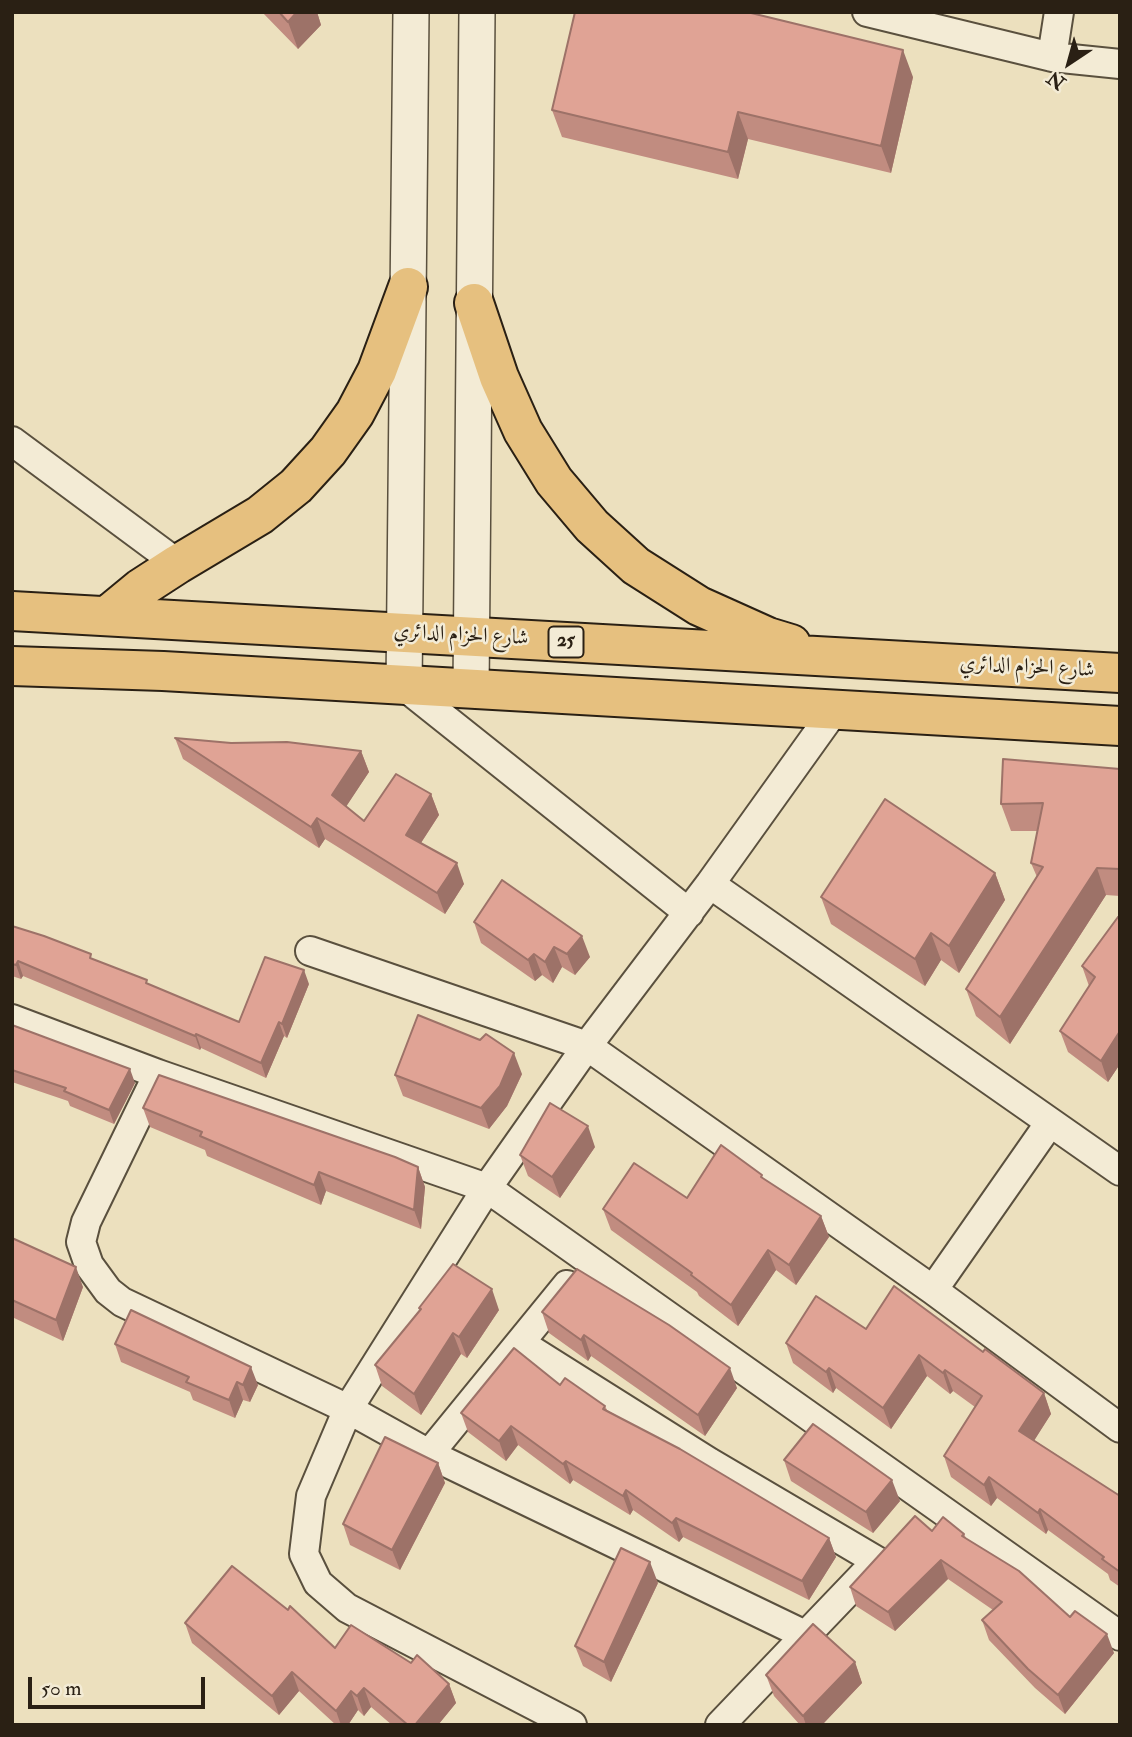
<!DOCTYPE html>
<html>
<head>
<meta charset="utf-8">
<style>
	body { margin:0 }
	#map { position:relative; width:1132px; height:1737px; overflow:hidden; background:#ece0be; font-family:"IM FELL Double Pica",serif }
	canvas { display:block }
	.frame { position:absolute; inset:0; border:14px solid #2a2014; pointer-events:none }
	.north { position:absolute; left:1034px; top:28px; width:70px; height:70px; -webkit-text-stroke:5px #f3ebd5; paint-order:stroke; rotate:216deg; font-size:19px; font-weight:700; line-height:28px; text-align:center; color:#2a2014 }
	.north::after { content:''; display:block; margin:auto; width:24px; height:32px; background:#2a2014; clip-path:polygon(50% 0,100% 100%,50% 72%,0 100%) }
	.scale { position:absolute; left:28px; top:1677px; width:177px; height:32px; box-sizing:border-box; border:4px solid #2a2014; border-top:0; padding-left:9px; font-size:21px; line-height:24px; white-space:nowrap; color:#2a2014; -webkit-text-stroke:5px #f3ebd5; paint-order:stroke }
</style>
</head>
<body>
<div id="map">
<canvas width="1132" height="1737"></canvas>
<div class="frame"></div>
<div class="north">N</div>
<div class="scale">50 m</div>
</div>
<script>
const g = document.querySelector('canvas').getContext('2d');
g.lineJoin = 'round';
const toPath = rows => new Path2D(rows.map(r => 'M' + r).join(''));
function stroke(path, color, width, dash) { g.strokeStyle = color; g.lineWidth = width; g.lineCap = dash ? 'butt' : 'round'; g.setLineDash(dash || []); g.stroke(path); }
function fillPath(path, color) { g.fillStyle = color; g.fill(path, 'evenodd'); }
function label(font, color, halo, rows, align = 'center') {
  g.font = font + ' "IM FELL Double Pica",Amiri,serif'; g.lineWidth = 5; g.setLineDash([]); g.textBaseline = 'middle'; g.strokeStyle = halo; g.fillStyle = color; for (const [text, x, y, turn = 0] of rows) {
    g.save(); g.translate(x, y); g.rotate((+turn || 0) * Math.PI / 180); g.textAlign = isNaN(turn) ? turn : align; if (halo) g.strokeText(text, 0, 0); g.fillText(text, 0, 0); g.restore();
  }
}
const minor = toPath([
	[867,12,1052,57,1120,64],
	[1052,57,1059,12],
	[12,441,178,564],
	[404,686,689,913],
	[710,884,1120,1171],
	[310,951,587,1046,933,1290,1120,1428],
	[12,1019,158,1074,487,1188,1120,1636],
	[158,1074,86,1222,81,1242,89,1265,108,1291,122,1302,348,1409,429,1454,805,1635],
	[933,1290,1049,1124],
	[520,1343,709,1462,877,1561],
	[429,1454,567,1285],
	[572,1725,347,1608,318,1583,304,1554,311,1496,348,1409,487,1188,587,1046,710,884,836,708],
	[720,1725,876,1562]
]);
const tertiary = toPath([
	[404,686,411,12],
	[471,689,477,12]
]);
const primary = toPath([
	[474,303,499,377,523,431,554,481,592,526,636,566,699,606,768,637,791,644],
	[12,611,1120,673],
	[107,616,141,588,178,564,260,515,296,486,328,451,355,413,377,371,408,287],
	[12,666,163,671,1120,726]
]);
stroke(minor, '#5a503e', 32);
stroke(tertiary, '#5a503e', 38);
stroke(primary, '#2a2014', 42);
stroke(minor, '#f3ebd5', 28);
stroke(tertiary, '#f3ebd5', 35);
stroke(primary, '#e6c07f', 38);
fillPath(toPath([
	[262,12,317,12,321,25,298,49],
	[913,77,891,173,748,139,738,179,562,137,552,110],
	[175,738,231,743,361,751,369,772,346,806,364,821,431,794,439,815,421,843,464,884,445,914,325,839,319,848,183,759],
	[1120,769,1120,896,1106,895,1010,1044,976,1016,966,989,1037,877,1031,863,1038,831,1011,831,1001,804],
	[995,873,1005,900,959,973,941,960,925,986,831,924,821,897],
	[1120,919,1120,1064,1108,1082,1068,1052,1060,1031,1089,986,1082,966],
	[474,922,590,957,575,975,562,967,553,983,542,975,535,981,481,943],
	[12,926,93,959,149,984,239,1022,309,984,287,1038,284,1036,266,1078,201,1048,200,1050,23,976,21,979,12,976],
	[12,1025,135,1083,114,1124,70,1106,68,1101,12,1082],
	[522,1074,507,1106,489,1129,403,1096,395,1075],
	[143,1108,418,1167,425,1187,421,1229,326,1191,321,1205,207,1156,205,1150,150,1127],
	[595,1147,560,1198,528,1176,520,1155],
	[764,1179,821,1216,829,1237,796,1285,776,1270,738,1326,699,1296,697,1292,611,1230,603,1209,687,1198],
	[12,1238,83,1287,63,1341,12,1317],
	[419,1308,499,1310,467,1358,461,1354,421,1415,382,1386,375,1365,420,1310],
	[542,1312,737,1388,705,1436,591,1356,588,1361,549,1333],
	[866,1329,983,1352,1044,1393,1051,1414,1034,1440,1120,1496,1120,1587,1110,1580,1108,1574,1048,1530,1046,1534,997,1498,991,1506,951,1477,944,1456,975,1407,953,1391,950,1394,927,1376,891,1429,836,1388,833,1393,793,1363,786,1343],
	[115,1344,258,1385,250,1402,243,1400,235,1418,193,1400,190,1392,121,1362],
	[560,1385,605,1406,607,1410,829,1538,836,1557,809,1600,683,1537,679,1542,633,1510,630,1515,573,1480,570,1484,518,1445,506,1461,468,1432,461,1413],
	[784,1460,900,1501,873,1533,791,1481],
	[438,1463,445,1483,400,1570,350,1545,343,1524],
	[932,1531,964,1534,966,1538,1070,1617,1114,1653,1065,1714,1035,1688,989,1640,982,1620,993,1610,948,1579,895,1631,856,1606,850,1587],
	[658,1583,611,1682,583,1666,575,1646],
	[185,1623,335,1648,411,1663,449,1684,456,1703,438,1725,392,1725,371,1707,364,1716,358,1710,348,1725,336,1725,299,1691,279,1715,192,1643],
	[855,1662,862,1683,822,1725,800,1725,774,1696,766,1675]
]), '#c18c80');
fillPath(toPath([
	[297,12,317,12,321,25,298,49,288,22],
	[903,50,913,77,891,173,881,146],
	[738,112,748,139,738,179,728,152],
	[361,751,369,772,340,816,332,795],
	[431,794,439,815,413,855,406,835],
	[317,818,325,839,319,848,311,827],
	[457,863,464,884,445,914,437,893],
	[1097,868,1106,895,1010,1044,1000,1017],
	[995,873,1005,900,959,973,949,946],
	[931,933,941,960,925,986,915,959],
	[582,936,590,957,575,975,567,954],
	[554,947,562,967,553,983,545,962],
	[534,954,542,975,535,981,528,960],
	[18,961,23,976,21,979,16,965],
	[304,970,309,984,287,1038,282,1024],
	[279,1022,284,1036,266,1078,261,1063],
	[1120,1031,1120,1064,1108,1082,1101,1061],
	[196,1034,201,1048,200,1050,195,1036],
	[514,1053,522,1074,507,1106,489,1129,481,1108],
	[130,1069,135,1083,114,1124,109,1110],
	[588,1126,595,1147,560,1198,552,1177],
	[418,1167,425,1187,421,1229,414,1210],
	[319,1172,326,1191,321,1205,314,1185],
	[821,1216,829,1237,796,1285,789,1265],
	[768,1250,776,1270,738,1326,731,1305],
	[76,1267,83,1287,63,1341,56,1320],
	[492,1289,499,1310,467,1358,459,1337],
	[453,1333,461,1354,421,1415,414,1394],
	[584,1335,591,1356,588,1361,581,1340],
	[919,1355,927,1376,891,1429,883,1408],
	[251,1367,258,1385,250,1402,243,1385],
	[730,1368,737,1388,705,1436,698,1415],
	[829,1368,836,1388,833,1393,826,1372],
	[945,1370,953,1391,950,1394,943,1373],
	[237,1382,243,1400,235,1418,229,1400],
	[1044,1393,1051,1414,1027,1452,1019,1431],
	[511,1426,518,1445,506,1461,499,1441],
	[566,1461,573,1480,570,1484,563,1464],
	[438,1463,445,1483,400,1570,392,1550],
	[989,1477,997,1498,991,1506,984,1485],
	[892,1480,900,1501,873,1533,866,1512],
	[626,1490,633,1510,630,1515,623,1496],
	[1040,1509,1048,1530,1046,1534,1038,1513],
	[676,1518,683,1537,679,1542,672,1523],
	[829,1538,836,1557,809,1600,802,1581],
	[941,1560,948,1579,895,1631,888,1612],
	[650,1562,658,1583,611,1682,604,1662],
	[1107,1634,1114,1653,1065,1714,1058,1695],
	[855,1662,862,1683,822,1725,806,1725,803,1716],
	[292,1672,299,1691,279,1715,272,1696],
	[449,1684,456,1703,438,1725,415,1725],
	[364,1688,371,1707,364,1716,357,1696],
	[351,1691,358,1710,348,1725,341,1725,336,1711]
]), '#9d7268');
const building = toPath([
	[279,12,297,12,288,22,279,12],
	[575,12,747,12,903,50,881,146,738,112,728,152,552,110,575,12],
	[175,738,231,743,287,742,361,751,332,795,364,821,396,774,431,794,406,835,457,863,437,893,317,818,311,827,175,738],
	[1003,759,1120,769,1120,869,1097,868,1000,1017,966,989,1043,867,1031,863,1043,803,1001,804,1003,759],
	[885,799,995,873,949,946,931,933,915,959,821,897,885,799],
	[502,880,582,936,567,954,554,947,545,962,534,954,528,960,474,922,502,880],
	[1118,917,1120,919,1120,1031,1101,1061,1060,1031,1095,977,1082,966,1118,917],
	[12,926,44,936,91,954,90,958,147,980,146,983,239,1022,265,957,304,970,282,1024,279,1022,261,1063,196,1034,195,1036,18,961,16,965,12,964,12,926],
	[418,1015,480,1040,486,1034,514,1053,500,1086,481,1108,395,1075,418,1015],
	[12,1025,130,1069,109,1110,64,1091,66,1088,12,1070,12,1025],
	[159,1075,395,1157,418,1167,414,1210,319,1172,314,1185,200,1136,202,1132,143,1108,159,1075],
	[550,1103,588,1126,552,1177,520,1155,550,1103],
	[721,1145,762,1175,761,1177,821,1216,789,1265,768,1250,731,1305,691,1275,692,1273,603,1209,634,1163,687,1198,721,1145],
	[12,1238,76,1267,56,1320,12,1300,12,1238],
	[453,1264,492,1289,459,1337,453,1333,414,1394,375,1365,421,1309,419,1308,453,1264],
	[577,1269,669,1325,730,1368,698,1415,584,1335,581,1340,542,1312,577,1269],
	[894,1286,983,1352,985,1349,1044,1393,1019,1431,1120,1496,1120,1572,1102,1559,1104,1557,1040,1509,1038,1513,989,1477,984,1485,944,1456,982,1396,945,1370,943,1373,919,1355,883,1408,829,1368,826,1372,786,1343,816,1296,866,1329,894,1286],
	[131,1310,251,1367,243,1385,237,1382,229,1400,186,1382,189,1377,115,1344,131,1310],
	[514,1348,560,1385,565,1378,605,1406,603,1409,680,1449,829,1538,802,1581,676,1518,672,1523,626,1490,623,1496,566,1461,563,1464,511,1426,499,1441,461,1413,514,1348],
	[813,1424,892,1480,866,1512,784,1460,813,1424],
	[385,1437,438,1463,392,1550,343,1524,385,1437],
	[915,1516,932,1531,943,1517,964,1534,962,1536,1019,1571,1070,1617,1075,1611,1107,1634,1058,1695,1028,1669,982,1620,1002,1602,941,1560,888,1612,850,1587,915,1516],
	[621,1548,650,1562,604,1662,575,1646,621,1548],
	[232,1566,288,1610,290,1606,335,1648,351,1625,411,1663,417,1655,449,1684,415,1725,408,1725,364,1688,357,1696,351,1691,336,1711,292,1672,272,1696,185,1623,232,1566],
	[813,1624,855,1662,803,1716,766,1675,813,1624]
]);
fillPath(building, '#e0a395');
stroke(building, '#9d7268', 2);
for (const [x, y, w] of [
	[566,642,35]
]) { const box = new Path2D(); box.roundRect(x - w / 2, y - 15.5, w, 31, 5); g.fillStyle = '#f3ebd5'; g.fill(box); stroke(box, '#2a2014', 2); }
label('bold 19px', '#2a2014', null, [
	["25",566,642]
]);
label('21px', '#2a2014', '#f3ebd5', [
	["شارع الحزام الدائري",461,636,3],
	["شارع الحزام الدائري",1027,668,3]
]);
</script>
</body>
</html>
